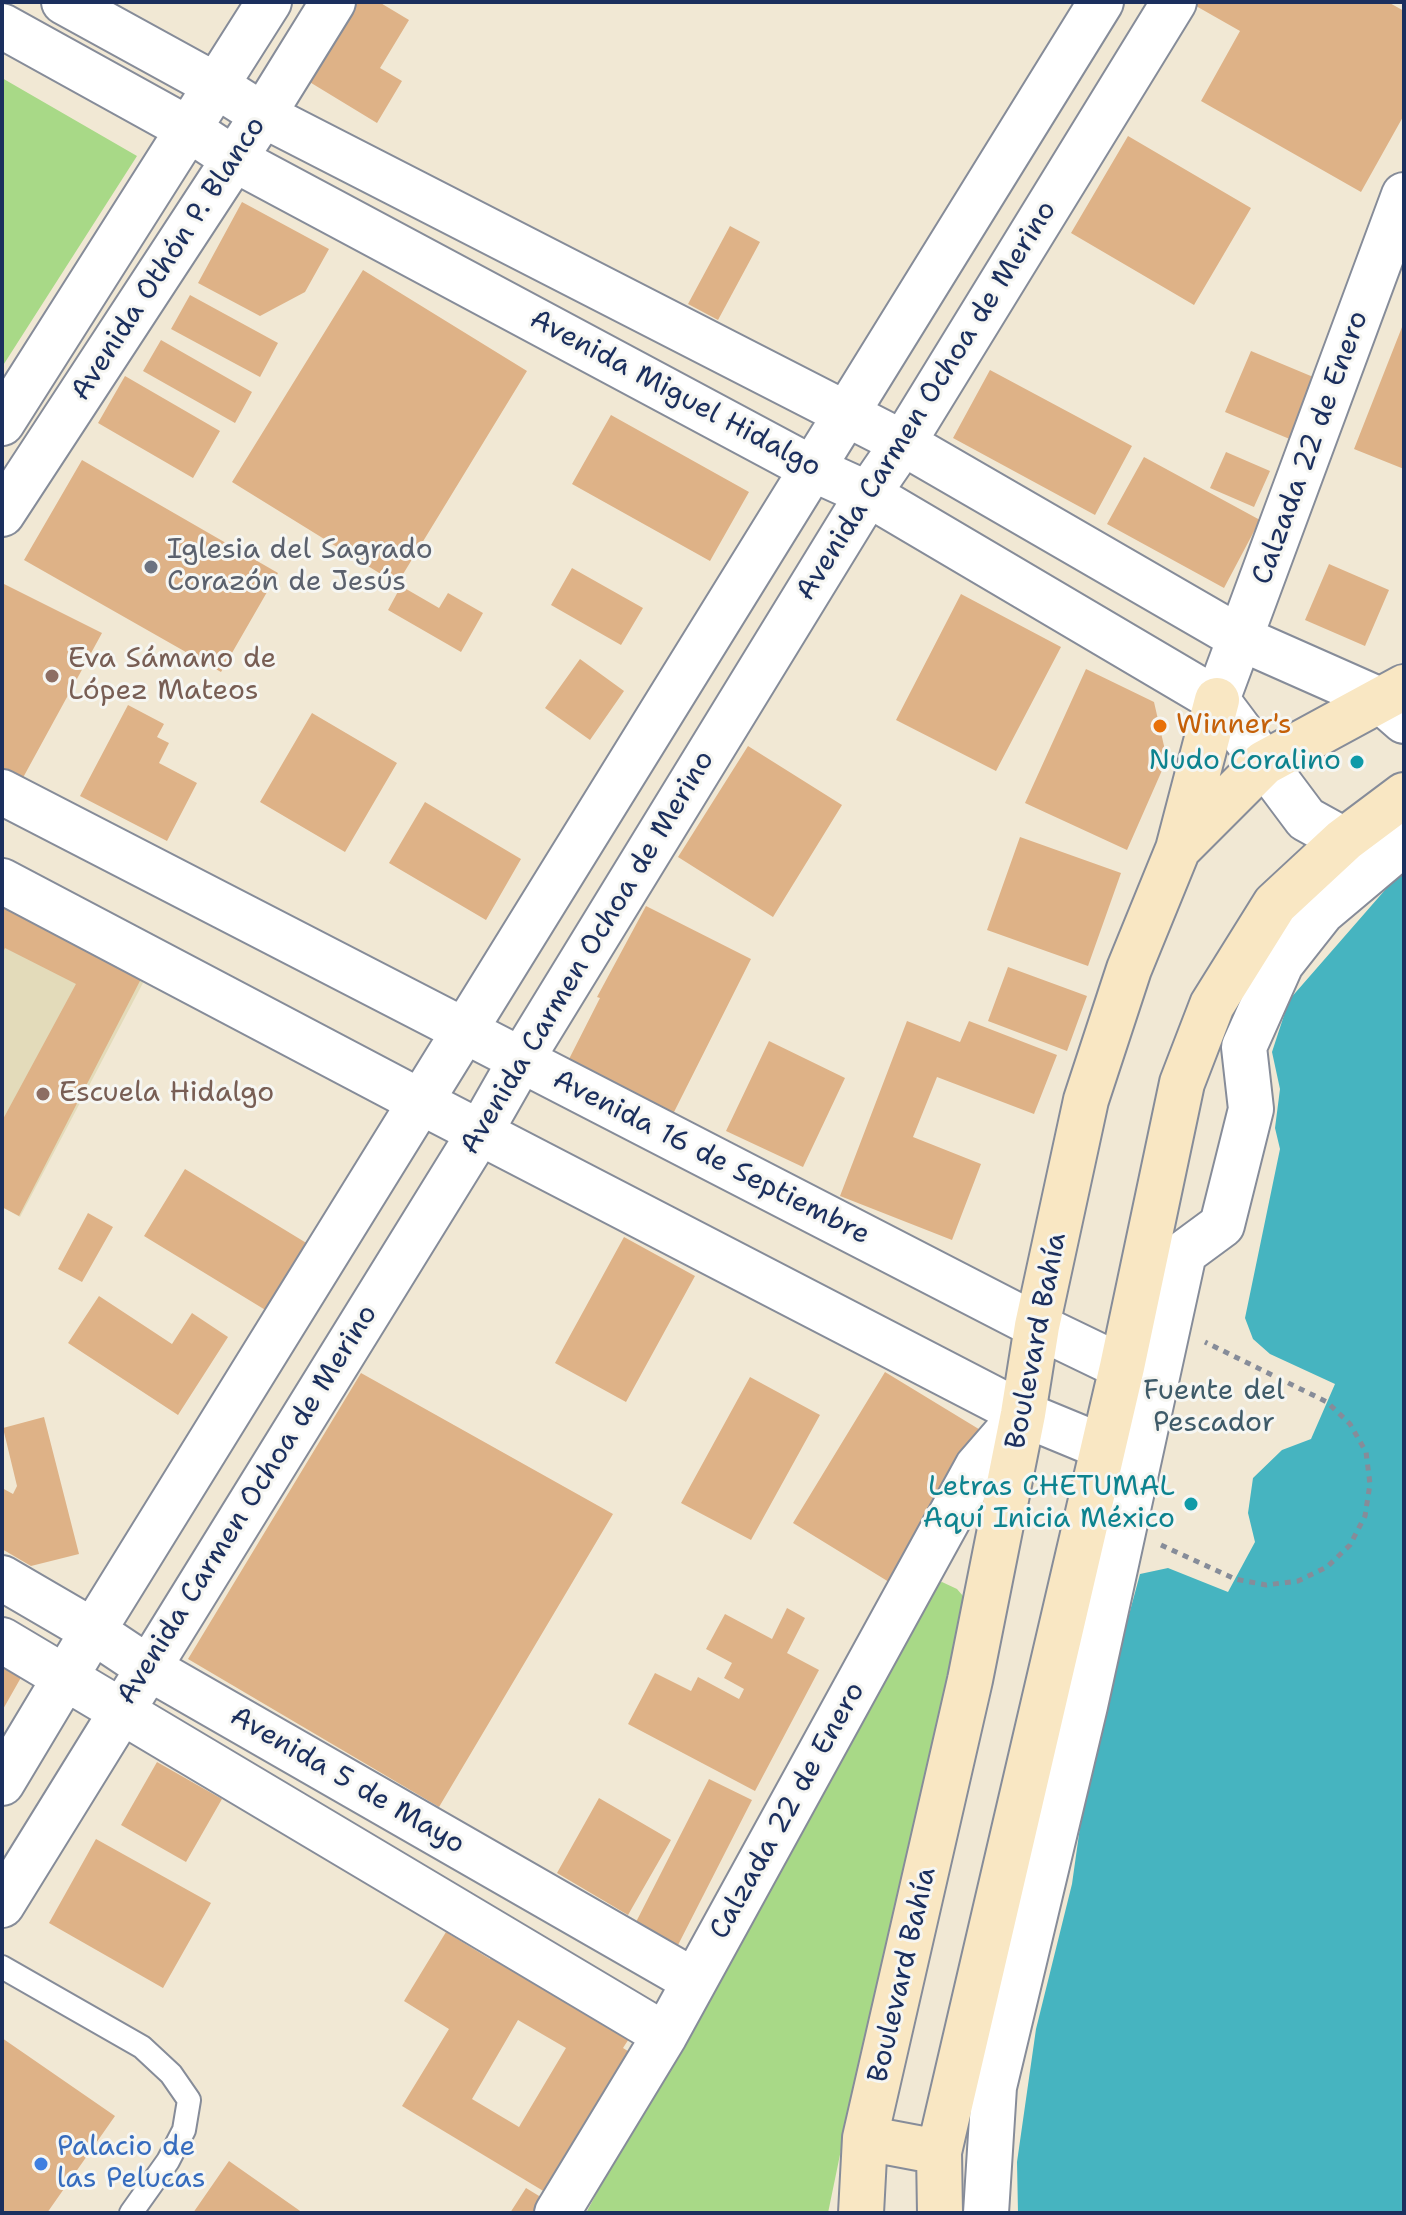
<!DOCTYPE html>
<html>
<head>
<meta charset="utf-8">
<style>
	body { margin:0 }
	#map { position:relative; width:1406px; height:2215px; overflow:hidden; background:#f1e8d4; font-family:"Shantell Sans",sans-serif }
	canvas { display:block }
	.frame { position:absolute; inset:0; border:4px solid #1b2f5e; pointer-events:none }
</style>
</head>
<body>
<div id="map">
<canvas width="1406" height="2215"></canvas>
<div class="frame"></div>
</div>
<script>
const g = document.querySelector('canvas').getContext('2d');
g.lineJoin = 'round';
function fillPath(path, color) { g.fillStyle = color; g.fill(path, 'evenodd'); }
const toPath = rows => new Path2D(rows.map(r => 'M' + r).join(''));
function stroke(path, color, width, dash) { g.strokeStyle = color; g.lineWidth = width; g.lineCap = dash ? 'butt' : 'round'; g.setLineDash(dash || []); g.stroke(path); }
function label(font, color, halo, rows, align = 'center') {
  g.font = font + ' "Shantell Sans",sans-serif'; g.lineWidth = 6; g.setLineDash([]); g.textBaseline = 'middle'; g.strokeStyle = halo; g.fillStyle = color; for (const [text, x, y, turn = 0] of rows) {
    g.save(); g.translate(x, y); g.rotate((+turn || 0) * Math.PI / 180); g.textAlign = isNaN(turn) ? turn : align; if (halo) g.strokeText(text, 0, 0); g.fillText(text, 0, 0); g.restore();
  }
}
fillPath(toPath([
	[2,905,144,981,20,1217,2,1207]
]), '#e3dbba');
fillPath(toPath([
	[2,78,137,156,2,367],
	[942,1582,957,1589,963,1596,967,1612,863,2043,828,2213,586,2213,919,1594,933,1584]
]), '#a8d987');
fillPath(toPath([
	[1404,874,1404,2213,1018,2213,1017,2162,1036,2029,1072,1884,1089,1763,1140,1574,1168,1568,1228,1592,1255,1542,1248,1513,1253,1478,1282,1450,1311,1439,1335,1384,1270,1354,1253,1339,1245,1318,1280,1149,1275,1128,1280,1089,1272,1052,1289,1000,1392,882]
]), '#46b4c0');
fillPath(toPath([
	[349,2,379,2,409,20,380,68,402,81,377,123,303,78],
	[1189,2,1388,2,1404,11,1404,115,1361,192,1201,101,1240,31],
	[1128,136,1251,208,1194,305,1071,233],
	[242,202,329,249,305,292,260,316,198,283],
	[730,226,760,242,718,320,688,304],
	[363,270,527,371,397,584,232,482],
	[190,295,278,343,260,377,171,329],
	[1404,322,1404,469,1354,449],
	[161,340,252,392,235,423,143,371],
	[1251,351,1318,379,1292,440,1225,412],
	[990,370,1132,446,1095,515,953,438],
	[125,376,220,431,193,478,98,423],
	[611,415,749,492,710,561,572,484],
	[1226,452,1270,471,1254,507,1210,488],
	[1144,457,1260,520,1224,588,1107,524],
	[82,460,278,573,221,672,24,560],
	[1329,564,1389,590,1365,646,1305,620],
	[572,568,643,608,621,645,551,605],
	[2,583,102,633,19,785,2,775],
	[401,586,439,608,448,593,483,613,461,652,388,610],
	[961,594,1061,647,996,771,896,720],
	[580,659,624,691,590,740,545,708],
	[1086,669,1154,702,1167,759,1127,850,1025,803],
	[128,705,164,724,157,737,169,743,159,763,197,783,167,841,80,796],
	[312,713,397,763,345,852,260,802],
	[748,746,842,805,773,917,678,857],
	[425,802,521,859,486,920,389,863],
	[1020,837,1121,873,1088,966,987,930],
	[2,904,141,979,19,1216,2,1207,2,1121,76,984,5,948,2,955],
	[646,906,751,959,672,1116,567,1063,600,998,597,997],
	[1008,967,1087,996,1067,1051,988,1021],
	[907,1021,960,1042,969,1021,1057,1055,1034,1114,937,1077,913,1137,981,1164,952,1240,840,1196],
	[769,1041,845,1078,803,1167,726,1131],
	[185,1169,308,1244,267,1311,144,1236],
	[88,1213,113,1227,82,1282,58,1269],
	[624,1237,695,1276,626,1402,555,1363],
	[99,1296,172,1344,192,1313,228,1337,178,1415,68,1343],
	[885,1372,982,1431,889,1582,793,1523],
	[361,1373,613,1514,439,1807,188,1659],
	[750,1377,820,1415,751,1540,681,1503],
	[44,1417,79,1554,31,1566,2,1549,2,1488,13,1494,17,1486,3,1428],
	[787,1608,805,1618,787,1653,819,1670,755,1791,628,1724,655,1673,691,1691,698,1677,739,1699,744,1689,724,1678,732,1663,706,1649,725,1614,772,1639],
	[2,1662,23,1674,2,1711],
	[157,1762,222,1799,186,1862,121,1825],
	[709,1779,752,1800,678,1945,635,1924],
	[599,1798,671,1840,628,1915,557,1873],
	[96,1839,211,1903,163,1988,49,1923],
	[446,1932,490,1959,497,1948,634,2031,623,2048,639,2058,555,2198,402,2106,449,2029,404,2001],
	[518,2020,566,2048,519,2127,472,2099],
	[2,2038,115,2116,47,2213,2,2213],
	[229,2161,303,2213,193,2213],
	[526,2188,544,2199,536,2213,510,2213]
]), '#deb287');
const lane = toPath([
	[2,1967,142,2047,171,2074,189,2100,184,2130,168,2161,131,2213]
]);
const street = toPath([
	[64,2,217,86,263,115,903,443,1240,638,1380,700,1404,721],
	[2,26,190,130,234,159,813,469,868,494,1217,700,1306,819,1344,840],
	[2,423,269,2],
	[2,514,263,115,333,2],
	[1217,700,1404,195],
	[2,792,1037,1326,1122,1367],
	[2,881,421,1102,1023,1414,1103,1447],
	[2,1578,93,1631,147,1667,694,1981],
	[2,1640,665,2035],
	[2,1783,93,1631,1101,2],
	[2,1905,480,1132,521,1060,868,494,903,443,1174,2],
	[557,2213,665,2035,977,1467,1023,1414],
	[986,2213,994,2087,1085,1706,1184,1253,1222,1225,1251,1109,1244,1047,1281,964,1322,912,1404,843]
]);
const secondary = toPath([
	[1178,849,1217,700],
	[865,2138,939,2152],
	[861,2213,865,2138,970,1680,1023,1414,1037,1326,1086,1100,1129,969,1178,849,1264,763,1404,687],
	[940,2213,939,2152,1122,1367,1182,1083,1212,1005,1275,904,1344,840,1404,795]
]);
stroke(lane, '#868c99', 26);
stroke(street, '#868c99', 48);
stroke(secondary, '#868c99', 48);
stroke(toPath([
	[1161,1545,1235,1579,1266,1585,1298,1581,1327,1567,1350,1545,1365,1516,1370,1484,1366,1452,1350,1424,1327,1402,1205,1342]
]), '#868c99', 5, [6, 6]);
stroke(lane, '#fff', 22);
stroke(street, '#fff', 44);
stroke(secondary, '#f9e7c3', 44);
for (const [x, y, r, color] of [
	[151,567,8,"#6b7280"],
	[52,676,8,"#8d6e63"],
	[1160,726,8,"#e8710a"],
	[1357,762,8,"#0f9aa8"],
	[43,1094,8,"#8d6e63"],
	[1191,1504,8,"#0f9aa8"],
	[41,2164,8,"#3f7fe0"]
]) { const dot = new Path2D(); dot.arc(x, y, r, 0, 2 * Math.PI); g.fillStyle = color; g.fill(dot); stroke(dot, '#f6f6f2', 3); }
label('28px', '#1b2f5e', '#f6f6f2', [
	["Avenida Othón P. Blanco",169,259,-57],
	["Avenida Miguel Hidalgo",675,394,28],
	["Avenida Carmen Ochoa de Merino",927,401,-58],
	["Calzada 22 de Enero",1311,448,-70],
	["Avenida Carmen Ochoa de Merino",588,953,-59],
	["Avenida 16 de Septiembre",711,1158,27],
	["Boulevard Bahía",1037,1341,-79],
	["Avenida Carmen Ochoa de Merino",248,1505,-58],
	["Avenida 5 de Mayo",347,1781,30],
	["Calzada 22 de Enero",788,1811,-61],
	["Boulevard Bahía",903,1975,-77]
]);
label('28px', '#5b616d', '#f6f6f2', [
	["Iglesia del Sagrado",167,551],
	["Corazón de Jesús",167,583]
], 'left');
label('28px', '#785e54', '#f6f6f2', [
	["Eva Sámano de",68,660],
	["López Mateos",68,692],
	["Escuela Hidalgo",59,1094]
], 'left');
label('28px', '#c56008', '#f6f6f2', [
	["Winner's",1176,726]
], 'left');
label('28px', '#0d838f', '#f6f6f2', [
	["Nudo Coralino",1341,762],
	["Letras CHETUMAL",1175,1488],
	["Aquí Inicia México",1175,1520]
], 'right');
label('28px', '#3e5a68', '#f6f6f2', [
	["Fuente del",1214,1392],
	["Pescador",1214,1424]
]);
label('28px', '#366cbe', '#f6f6f2', [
	["Palacio de",57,2148],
	["las Pelucas",57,2180]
], 'left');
</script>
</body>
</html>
